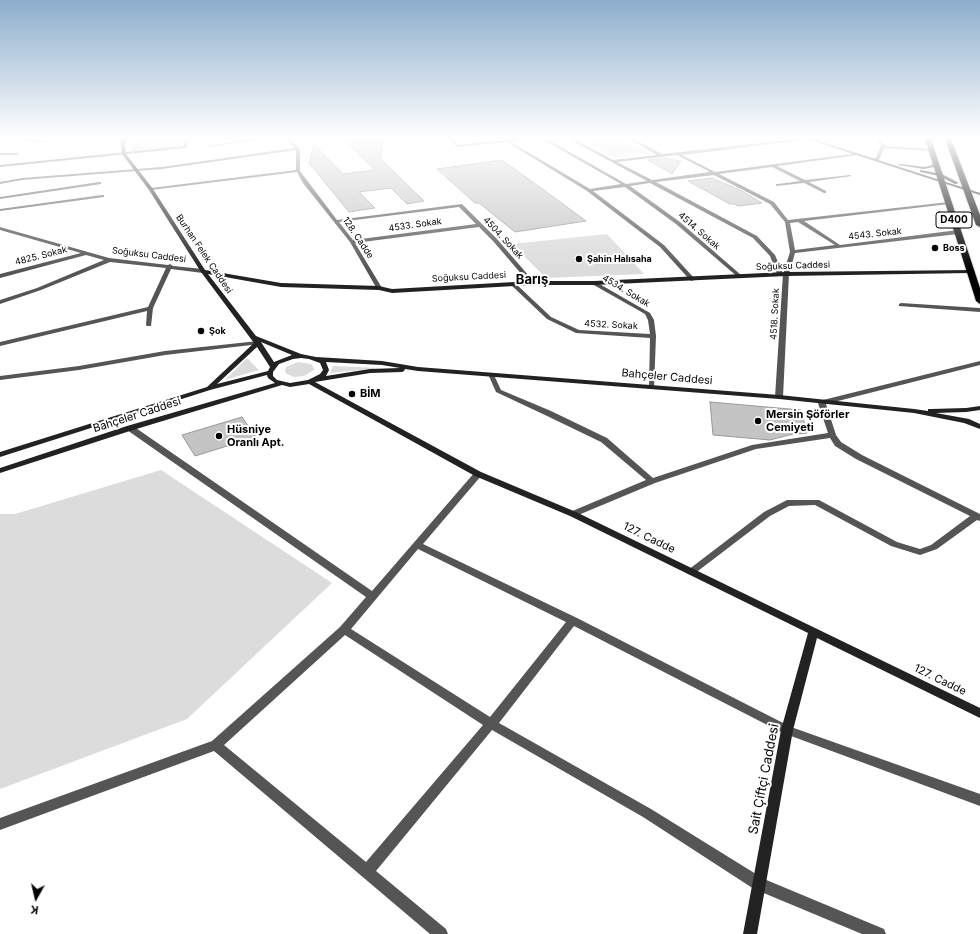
<!DOCTYPE html>
<html>
<head>
<meta charset="utf-8">
<style>
	body { margin:0 }
	#map { position:relative; width:980px; height:934px; overflow:hidden; background:#fff; font-family:Inter,sans-serif }
	canvas { display:block }
	.north { position:absolute; left:16px; top:878px; width:40px; height:40px; -webkit-text-stroke:3px #fff; paint-order:stroke; rotate:188deg; font-size:11px; font-weight:700; line-height:16px; text-align:center; color:#000 }
	.north::after { content:''; display:block; margin:auto; width:14px; height:18px; background:#000; clip-path:polygon(50% 0,100% 100%,50% 72%,0 100%) }
</style>
</head>
<body>
<div id="map">
<canvas width="980" height="934"></canvas>
<div class="north">K</div>
</div>
<script>
const g = document.querySelector('canvas').getContext('2d');
g.lineJoin = 'round';
function fillPath(path, color) { g.fillStyle = color; g.fill(path, 'evenodd'); }
const toPath = rows => new Path2D(rows.map(r => 'M' + r).join(''));
function stroke(path, color, width, dash) { g.strokeStyle = color; g.lineWidth = width; g.lineCap = dash ? 'butt' : 'round'; g.setLineDash(dash || []); g.stroke(path); }
function label(font, color, halo, rows, align = 'center') {
  g.font = font + ' Inter,sans-serif'; g.lineWidth = 4; g.setLineDash([]); g.textBaseline = 'middle'; g.strokeStyle = halo; g.fillStyle = color; for (const [text, x, y, turn = 0] of rows) {
    g.save(); g.translate(x, y); g.rotate((+turn || 0) * Math.PI / 180); g.textAlign = isNaN(turn) ? turn : align; if (halo) g.strokeText(text, 0, 0); g.fillText(text, 0, 0); g.restore();
  }
}
fillPath(toPath([
	[161,139,183,139,184,144,182,146,132,151,131,143,133,142],
	[580,139,622,139,648,153,613,157],
	[607,234,644,274,546,278,512,244],
	[247,358,259,370,225,380],
	[298,362,311,364,314,368,314,370,304,376,294,377,287,374,285,372,286,367],
	[333,366,380,368,330,373],
	[161,470,332,583,187,719,0,789,0,514,15,514]
]), '#dcdcdc');
const building = toPath([
	[366,139,382,139,381,159,424,201,407,204,391,188,359,192,375,208,349,212,309,163,314,144,343,174,375,170,346,142,366,141,366,139],
	[662,158,681,161,672,174,648,160,662,158],
	[502,160,526,177,586,221,515,232,479,203,475,203,437,169,502,160],
	[712,178,740,190,762,203,739,206,734,204,730,204,688,181,712,178],
	[710,402,801,410,807,433,789,435,770,440,713,435,710,402],
	[242,417,256,437,195,456,182,435,242,417]
]);
fillPath(building, '#c4c4c4');
stroke(building, '#999', 1);
const highway = toPath([
	[925,139,931,139,980,288,980,304,976,301,925,139],
	[945,139,951,139,980,215,980,227,976,225,945,139]
]);
stroke(highway, '#dbdbdb', 2);
fillPath(toPath([
	[5,139,31,139,45,141,43,142,5,139],
	[127,139,142,139,121,142,119,141,127,139],
	[184,139,188,139,187,148,0,167,0,165,184,146,184,139],
	[250,139,261,139,210,147,208,146,250,139],
	[286,139,290,139,300,149,300,171,337,220,462,204,497,239,535,283,530,284,493,241,479,227,355,243,382,288,377,289,350,242,303,183,297,172,151,190,149,189,151,188,296,170,296,150,162,169,22,180,0,184,0,182,22,178,162,167,295,148,286,139],
	[459,207,476,224,353,240,339,222,459,207],
	[449,139,453,139,458,145,504,140,502,139,531,139,511,142,590,189,621,184,542,139,547,139,626,184,647,181,569,139,574,139,613,160,657,155,629,139,634,139,662,154,798,139,812,139,682,155,715,172,859,153,858,155,777,166,805,180,850,175,852,176,809,182,826,191,826,193,824,193,804,183,776,186,776,184,778,184,800,181,772,167,719,174,774,202,788,220,949,202,951,203,949,204,804,221,840,245,958,230,961,232,958,234,795,253,789,274,783,397,779,399,775,397,783,274,790,252,785,222,770,204,714,175,656,182,757,236,775,255,783,274,780,276,777,274,770,256,753,238,650,183,630,186,680,222,741,275,741,277,739,278,676,224,625,187,593,191,664,245,694,278,694,280,692,281,690,280,660,247,587,191,507,142,457,147,449,139],
	[677,155,710,172,652,180,617,162,677,155],
	[798,222,835,245,795,250,790,223,798,222],
	[876,139,880,139,885,146,931,149,933,150,931,151,884,148,879,160,872,160,871,158,876,158,881,146,876,139],
	[0,153,17,153,19,154,17,155,0,155,0,153],
	[99,182,101,182,101,184,0,199,0,197,99,182],
	[102,195,104,195,104,197,0,211,0,209,102,195],
	[0,227,109,258,168,265,170,264,173,266,203,269,206,271,203,273,171,269,153,308,151,326,147,326,146,325,147,311,0,346,0,342,148,307,166,268,110,262,41,290,0,304,0,300,37,288,104,260,86,255,0,278,0,274,81,253,0,230,0,227],
	[592,282,596,282,650,313,654,320,656,336,654,388,650,388,649,387,650,338,576,333,547,319,510,284,515,283,551,317,579,330,650,334,648,320,645,314,592,284,592,282],
	[901,303,980,308,980,312,899,306,899,304,901,303],
	[258,341,261,343,260,344,165,355,79,370,0,380,0,376,79,366,165,351,258,341],
	[980,361,980,365,826,404,836,435,841,442,862,455,980,514,980,521,977,520,937,549,920,555,891,546,815,505,789,506,770,516,694,574,691,575,688,574,686,572,688,570,764,512,787,500,819,500,897,542,920,549,931,545,970,516,856,459,835,446,830,438,756,449,655,483,576,516,570,516,569,514,570,512,646,480,601,442,545,415,496,392,488,374,489,373,493,373,501,390,551,411,607,438,653,478,752,445,828,433,818,403,819,401,980,361],
	[127,426,133,426,372,591,475,472,481,472,482,474,481,476,423,544,577,618,791,727,980,794,980,806,783,733,574,626,499,723,651,809,764,879,884,929,886,934,862,934,754,889,643,817,492,730,376,871,446,929,448,934,430,934,214,751,0,830,0,818,212,741,340,627,366,597,127,430,126,428,127,426],
	[418,549,566,622,490,717,351,629,418,549],
	[345,635,483,725,366,862,224,745,345,635]
]), '#555');
fillPath(toPath([
	[120,139,124,139,126,154,153,189,205,270,281,283,379,286,392,289,532,281,594,281,786,272,972,270,972,272,970,273,786,276,594,285,532,285,392,293,379,290,281,287,208,274,256,336,301,354,316,357,382,361,418,367,779,395,914,409,928,411,928,409,931,409,966,408,980,406,980,410,966,412,936,413,969,419,980,424,980,429,964,423,914,413,779,399,418,371,405,369,404,371,402,372,370,373,315,382,481,472,576,512,980,708,980,718,817,638,793,730,757,934,743,934,781,730,808,633,570,516,475,476,309,384,290,387,282,385,133,430,0,473,0,468,127,426,275,383,268,378,267,375,210,390,0,457,0,452,207,387,254,343,201,272,149,190,122,154,120,139],
	[261,342,292,355,274,362,261,342],
	[257,347,270,367,268,371,217,384,257,347],
	[301,358,309,359,320,363,323,370,320,374,308,380,290,383,277,380,273,376,273,372,279,364,293,359,301,358],
	[326,362,382,365,400,368,370,369,326,376,329,370,326,362],
	[807,139,813,139,980,193,980,195,807,139],
	[935,162,938,163,934,167,924,169,898,165,900,164,924,167,932,165,935,162],
	[921,170,942,174,959,183,955,184,939,176,920,172,920,170,921,170]
]), '#222');
fillPath(highway, '#000');
const sky = g.createLinearGradient(0, 0, 0, 270);
sky.addColorStop(0, '#8cadcc');
sky.addColorStop(0.51, '#fff');
sky.addColorStop(1, '#ffffff00');
g.fillStyle = sky;
g.fillRect(0, 0, 980, 270);
for (const [x, y, r, color] of [
	[935,248,4,"#000"],
	[579,259,4,"#000"],
	[201,331,4,"#000"],
	[352,394,4,"#000"],
	[758,421,4,"#000"],
	[219,436,4,"#000"]
]) { const dot = new Path2D(); dot.arc(x, y, r, 0, 2 * Math.PI); g.fillStyle = color; g.fill(dot); stroke(dot, '#fff', 1.5); }
label('9px', '#000', '#fff', [
	["4533. Sokak",415,225,-8],
	["4514. Sokak",699,231,41],
	["4543. Sokak",875,234,-6],
	["128. Cadde",358,238,56],
	["4504. Sokak",503,238,47],
	["Burhan Felek Caddesi",204,254,56],
	["Soğuksu Caddesi",149,255,7],
	["4825. Sokak",41,256,-14],
	["Soğuksu Caddesi",793,266,-2],
	["Soğuksu Caddesi",469,277,-3],
	["4534. Sokak",626,291,31],
	["4518. Sokak",775,314,-87],
	["4532. Sokak",611,325,3]
]);
label('bold 9px', '#000', '#fff', [
	["Boss",943,248],
	["Şahin Halısaha",587,259],
	["Şok",209,331]
], 'left');
for (const [x, y, w] of [
	[954,220,36]
]) { const box = new Path2D(); box.roundRect(x - w / 2, y - 8, w, 16, 3); g.fillStyle = '#fff'; g.fill(box); stroke(box, '#000', 1); }
label('bold 10px', '#000', null, [
	["D400",954,220]
]);
label('11px', '#000', '#fff', [
	["Bahçeler Caddesi",667,377,5],
	["Bahçeler Caddesi",137,415,-18],
	["127. Cadde",649,538,26],
	["127. Cadde",940,680,26]
]);
label('bold 11px', '#000', '#fff', [
	["BİM",360,394],
	["Mersin Şöförler",766,415],
	["Cemiyeti",766,428],
	["Hüsniye",227,430],
	["Oranlı Apt.",227,443]
], 'left');
label('bold 13px', '#000', '#fff', [
	["Barış",532,280]
]);
label('13px', '#000', '#fff', [
	["Sait Çiftçi Caddesi",764,779,-79]
]);
</script>
</body>
</html>
